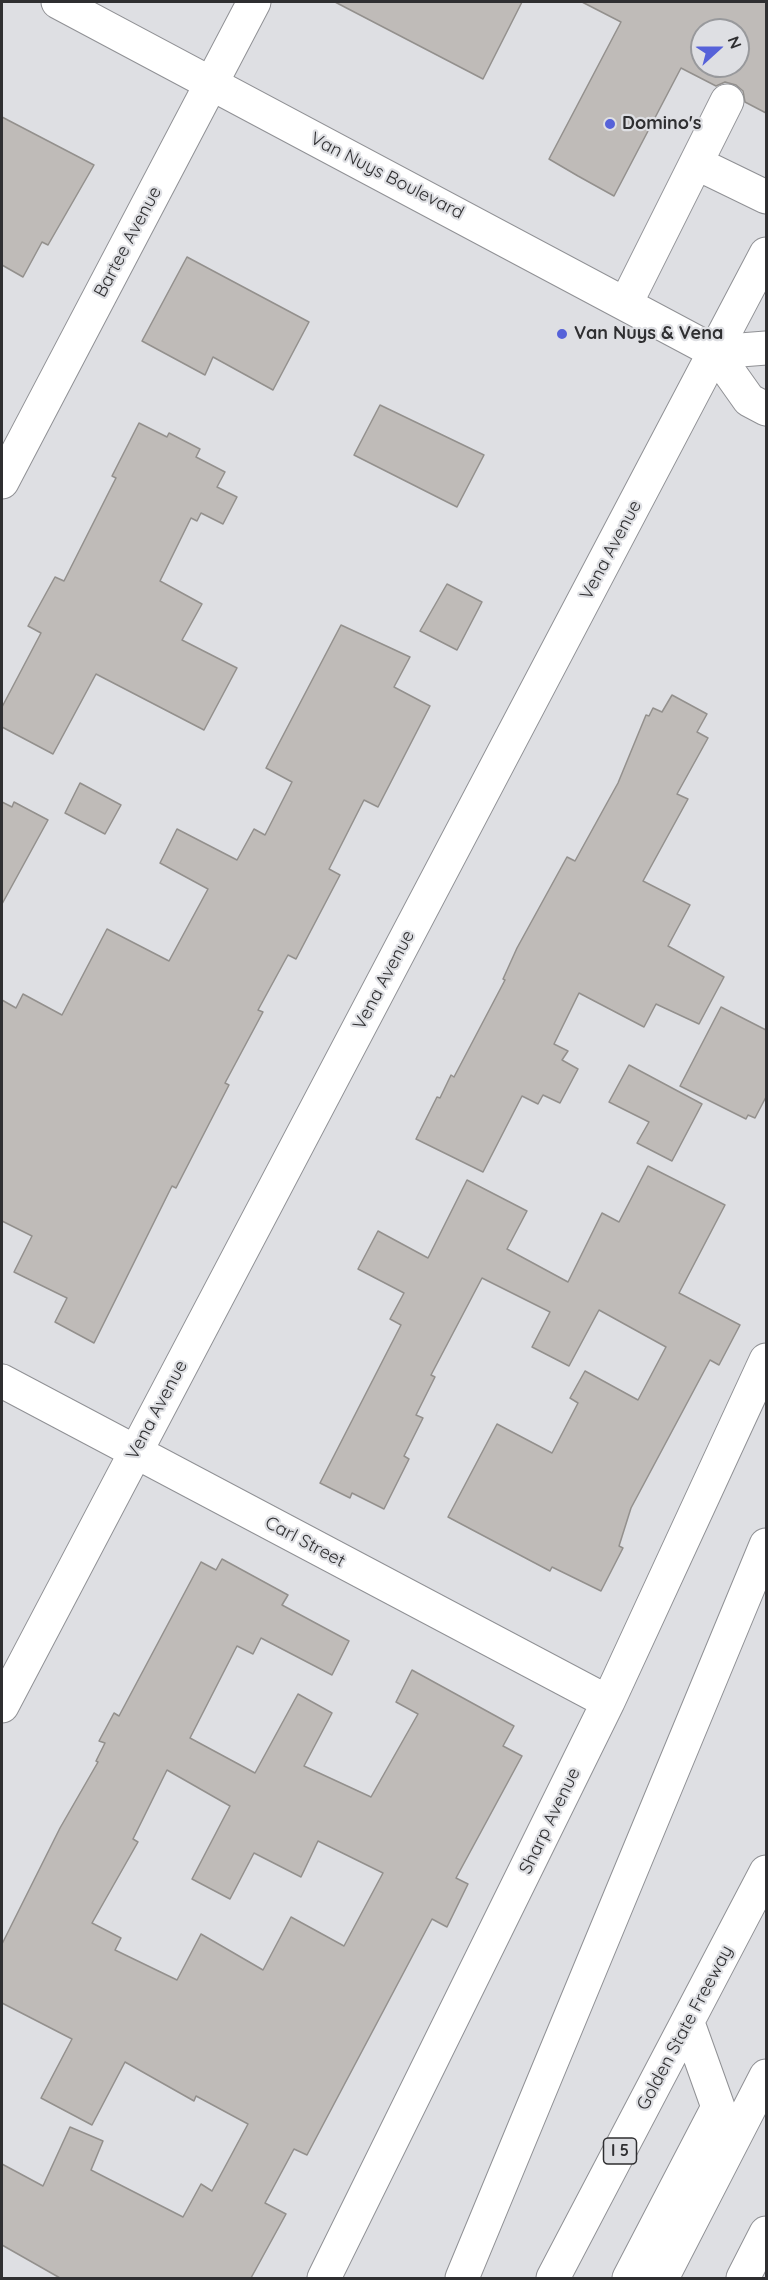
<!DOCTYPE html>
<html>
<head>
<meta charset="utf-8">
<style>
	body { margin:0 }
	#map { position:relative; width:768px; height:2280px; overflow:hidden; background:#dedfe3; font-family:Quicksand,sans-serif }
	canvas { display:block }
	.frame { position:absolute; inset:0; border:3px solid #2f2f31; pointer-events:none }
	.north { position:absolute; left:690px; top:18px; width:60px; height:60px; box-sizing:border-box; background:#dedfe3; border:2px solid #98999c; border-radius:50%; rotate:69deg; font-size:16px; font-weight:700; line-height:24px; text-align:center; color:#2f2f31 }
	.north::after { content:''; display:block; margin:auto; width:21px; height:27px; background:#5662d9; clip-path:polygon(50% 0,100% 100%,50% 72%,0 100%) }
</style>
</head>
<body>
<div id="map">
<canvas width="768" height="2280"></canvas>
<div class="frame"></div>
<div class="north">N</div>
</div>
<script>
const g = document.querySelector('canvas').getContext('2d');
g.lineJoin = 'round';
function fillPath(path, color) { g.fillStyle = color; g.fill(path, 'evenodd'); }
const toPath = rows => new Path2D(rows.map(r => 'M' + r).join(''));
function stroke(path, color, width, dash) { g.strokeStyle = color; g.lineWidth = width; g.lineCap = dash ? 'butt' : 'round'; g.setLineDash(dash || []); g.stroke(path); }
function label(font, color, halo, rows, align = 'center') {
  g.font = font + ' Quicksand,sans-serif'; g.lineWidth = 4.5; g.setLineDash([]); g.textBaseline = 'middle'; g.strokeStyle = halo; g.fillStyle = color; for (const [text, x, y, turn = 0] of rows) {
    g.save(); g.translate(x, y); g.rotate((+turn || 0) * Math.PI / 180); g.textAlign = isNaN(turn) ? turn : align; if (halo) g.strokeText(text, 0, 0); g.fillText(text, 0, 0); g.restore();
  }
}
const building = toPath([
	[335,2,522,2,483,79,335,2],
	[582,2,766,2,766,113,745,102,743,91,736,85,725,82,716,86,681,68,614,196,578,176,549,159,621,22,582,2],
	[702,30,738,30,738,66,702,66,702,30],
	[2,117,94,165,48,245,42,242,23,277,2,265,2,117],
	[187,257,309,322,273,390,213,357,205,375,142,341,187,257],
	[380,405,484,455,457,507,354,455,380,405],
	[139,423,167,437,169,433,200,449,196,457,225,472,217,487,237,497,223,524,201,513,197,521,191,518,160,581,202,604,182,640,237,668,204,730,96,674,53,754,2,727,2,707,41,633,28,626,55,577,64,581,116,478,112,476,139,423],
	[447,584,482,602,457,650,420,631,447,584],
	[341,625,410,657,394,687,430,706,378,807,364,800,329,869,340,875,296,959,288,955,258,1010,263,1012,225,1083,229,1085,176,1188,172,1186,94,1343,55,1322,67,1298,14,1272,32,1236,2,1221,2,1000,16,1008,23,994,62,1015,107,929,169,961,208,889,160,863,177,829,237,860,254,829,265,835,292,782,266,768,341,625],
	[672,695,707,714,697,732,708,738,677,794,688,799,643,881,690,905,668,946,724,977,699,1024,656,1004,644,1027,579,993,554,1044,568,1051,562,1060,578,1069,560,1103,543,1095,538,1104,522,1096,483,1172,416,1139,437,1097,440,1098,451,1075,454,1077,505,980,503,979,517,948,567,857,575,861,618,783,646,715,649,716,653,708,662,712,672,695],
	[80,783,121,805,105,834,65,813,80,783],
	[2,802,12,807,14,802,48,820,2,904,2,802],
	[721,1007,766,1030,766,1097,755,1118,748,1115,746,1119,680,1086,721,1007],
	[629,1065,702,1104,672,1161,637,1143,649,1122,609,1102,629,1065],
	[648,1166,725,1205,679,1293,740,1325,719,1365,710,1360,631,1508,619,1546,623,1548,601,1591,552,1567,550,1571,448,1517,497,1424,552,1453,578,1403,570,1398,585,1371,638,1400,666,1347,599,1310,569,1366,532,1347,550,1312,482,1278,431,1375,435,1377,416,1415,423,1418,404,1456,409,1459,384,1509,352,1493,350,1498,320,1483,401,1325,390,1319,404,1293,358,1269,378,1231,428,1258,467,1180,527,1211,507,1249,568,1282,602,1213,619,1222,648,1166],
	[222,1559,288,1595,282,1605,349,1641,332,1675,261,1638,253,1654,237,1646,190,1738,255,1773,298,1694,332,1713,304,1766,371,1797,418,1714,396,1702,412,1670,514,1726,503,1746,522,1756,456,1878,468,1884,447,1927,432,1919,307,2155,294,2149,265,2203,286,2214,251,2278,60,2278,2,2245,2,2164,43,2186,70,2127,103,2141,91,2170,183,2217,201,2184,212,2191,248,2124,196,2096,194,2101,125,2062,92,2125,41,2098,72,2039,2,2003,2,1944,60,1828,98,1762,96,1761,105,1743,99,1741,114,1713,119,1716,201,1562,216,1570,222,1559],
	[167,1770,230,1806,192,1879,230,1899,254,1853,301,1877,318,1841,383,1873,344,1946,291,1917,263,1970,201,1934,177,1980,115,1950,121,1938,92,1923,138,1842,133,1839,167,1770]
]);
fillPath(building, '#bfbbb8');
stroke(building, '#93908d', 1.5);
const minor = toPath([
	[696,163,766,197],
	[626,303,727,101],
	[2,482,254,2],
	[2,1381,608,1702],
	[2,1706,766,254],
	[324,2278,608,1702,766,1360]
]);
const major = toPath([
	[58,2,715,352,749,400,766,409],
	[715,352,766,348]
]);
const highway = toPath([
	[462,2278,766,1545],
	[553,2278,766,1872],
	[629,2278,718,2107,688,2023],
	[662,2278,766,2076],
	[743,2278,766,2233]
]);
stroke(minor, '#909195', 35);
stroke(major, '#909195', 35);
stroke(highway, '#909195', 35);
stroke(minor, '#fff', 33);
stroke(major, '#fff', 33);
stroke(highway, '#fff', 33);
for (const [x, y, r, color] of [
	[610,124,6,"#5662d9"],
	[562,334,6,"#5662d9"]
]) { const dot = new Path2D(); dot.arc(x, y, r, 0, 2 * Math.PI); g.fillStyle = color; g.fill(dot); stroke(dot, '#dedfe3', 2); }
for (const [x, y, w] of [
	[620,2151,33]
]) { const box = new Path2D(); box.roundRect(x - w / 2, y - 13, w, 26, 4.5); g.fillStyle = '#dedfe3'; g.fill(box); stroke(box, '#2f2f31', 1.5); }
label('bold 16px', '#2f2f31', null, [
	["I 5",620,2151]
]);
label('bold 18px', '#2f2f31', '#dedfe3', [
	["Domino's",622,124],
	["Van Nuys & Vena",574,334]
], 'left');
label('18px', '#2f2f31', '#dedfe3', [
	["Van Nuys Boulevard",387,176,27],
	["Bartee Avenue",128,242,-62],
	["Vena Avenue",611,550,-62],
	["Vena Avenue",384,980,-62],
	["Vena Avenue",157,1410,-62],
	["Carl Street",305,1542,28],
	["Sharp Avenue",550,1821,-64],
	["Golden State Freeway",685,2028,-62]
]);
</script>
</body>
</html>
